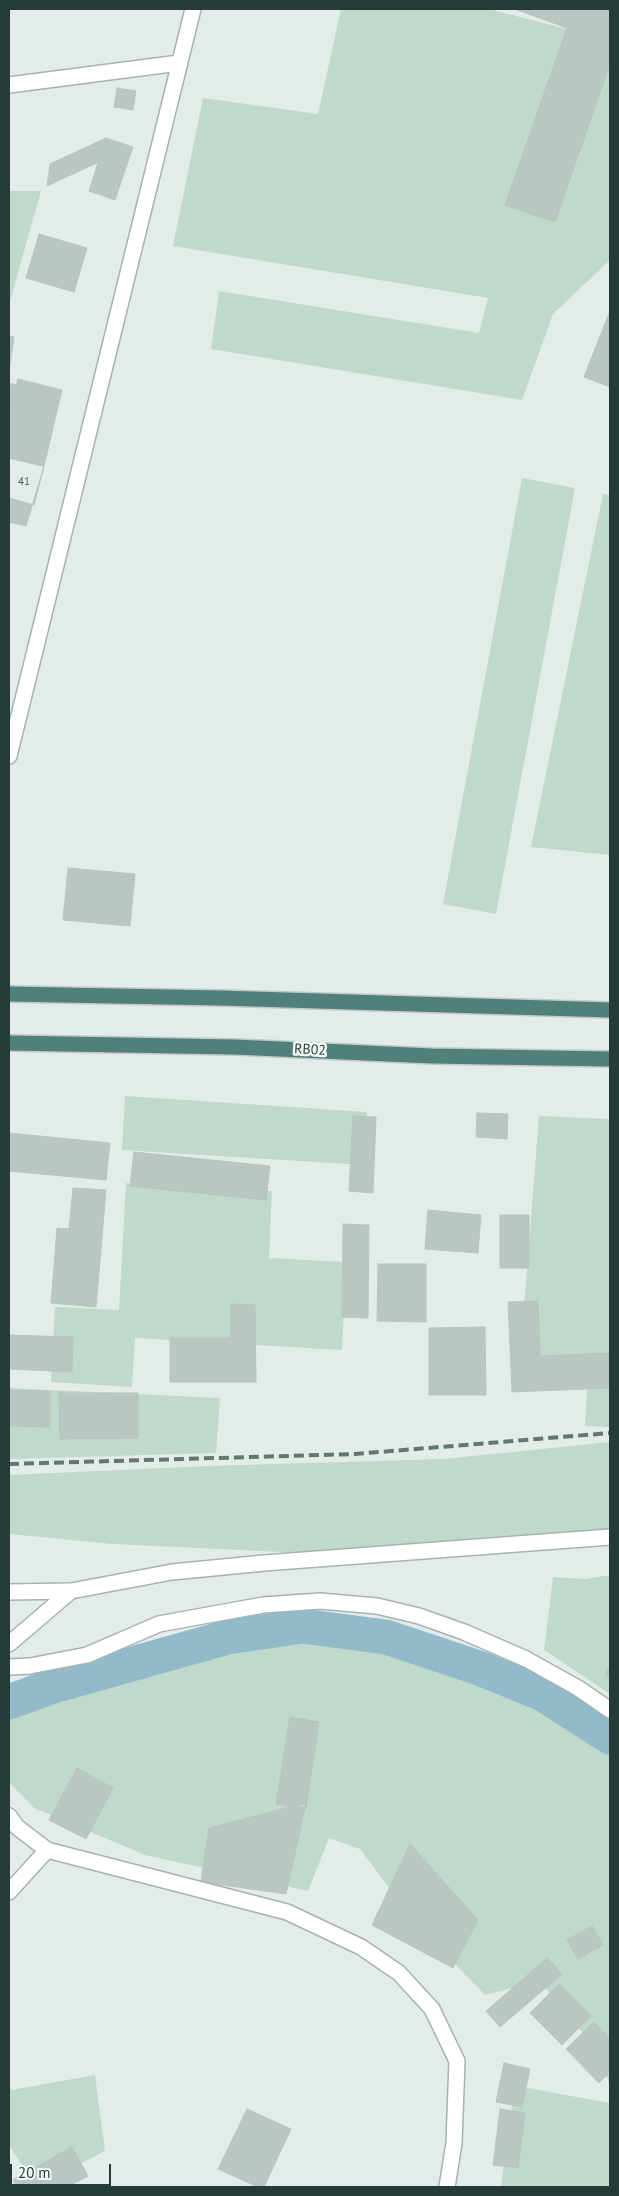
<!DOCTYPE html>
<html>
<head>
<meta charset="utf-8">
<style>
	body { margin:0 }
	#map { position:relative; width:619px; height:2196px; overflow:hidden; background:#e4ece9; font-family:"PT Sans",sans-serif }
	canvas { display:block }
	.frame { position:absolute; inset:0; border:10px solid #253b38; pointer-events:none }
	.scale { position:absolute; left:10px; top:2164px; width:101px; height:22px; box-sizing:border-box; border:2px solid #253b38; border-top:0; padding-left:6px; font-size:15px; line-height:18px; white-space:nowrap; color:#253b38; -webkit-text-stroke:4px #f4f8f7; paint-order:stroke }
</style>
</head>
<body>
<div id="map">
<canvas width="619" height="2196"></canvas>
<div class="frame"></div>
<div class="scale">20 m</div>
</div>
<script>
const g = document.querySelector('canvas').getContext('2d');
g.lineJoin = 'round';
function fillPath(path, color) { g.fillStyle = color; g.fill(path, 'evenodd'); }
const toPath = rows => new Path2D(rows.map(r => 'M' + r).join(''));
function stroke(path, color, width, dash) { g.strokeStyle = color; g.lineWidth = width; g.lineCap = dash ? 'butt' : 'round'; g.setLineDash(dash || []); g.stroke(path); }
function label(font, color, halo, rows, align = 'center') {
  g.font = font + ' "PT Sans",sans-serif'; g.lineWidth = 5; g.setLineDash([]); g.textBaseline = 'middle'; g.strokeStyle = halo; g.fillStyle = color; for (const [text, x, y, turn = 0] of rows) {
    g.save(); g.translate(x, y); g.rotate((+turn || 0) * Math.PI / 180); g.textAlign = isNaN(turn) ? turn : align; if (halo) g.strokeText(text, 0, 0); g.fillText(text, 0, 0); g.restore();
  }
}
fillPath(toPath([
	[341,9,489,9,610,40,610,260,553,314,522,400,211,349,219,291,479,333,488,298,173,246,203,98,318,114],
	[9,191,41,191,9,305],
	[522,478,575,488,496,914,443,904],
	[603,494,610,495,610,855,531,847],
	[125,1096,367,1112,364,1165,122,1150],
	[539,1116,610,1119,610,1427,585,1426,588,1376,519,1372],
	[126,1183,272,1191,269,1258,346,1262,342,1350,135,1338,132,1387,51,1382,55,1307,119,1310],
	[9,1388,220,1398,216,1453,9,1459],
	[610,1442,610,1530,346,1555,113,1544,9,1534,9,1475,208,1466,444,1459],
	[610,1575,610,1694,544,1650,553,1577,586,1579],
	[300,1639,385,1646,479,1677,540,1705,610,1748,610,2087,600,2054,540,1981,485,1995,414,1921,360,1849,329,1838,308,1891,145,1855,34,1808,9,1782,9,1711,227,1648],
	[95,2075,105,2151,36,2187,9,2145,9,2085,12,2090],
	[517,2086,610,2103,610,2187,501,2187,509,2120]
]), '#bfdaca');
stroke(toPath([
	[9,1702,50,1687,228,1637,302,1626,386,1637,482,1669,543,1694,610,1737]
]), '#92bacb', 35);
const building = toPath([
	[518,9,610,9,610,64,555,222,505,205,567,28,517,10,518,9],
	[117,88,136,91,133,110,114,107,117,88],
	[106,138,99,162,47,186,50,164,106,138],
	[106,138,133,147,115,200,89,191,106,138],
	[39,234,87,248,74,292,26,278,39,234],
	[610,311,610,387,584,377,610,311],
	[9,336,14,337,9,371,9,336],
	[18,379,62,390,44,466,9,458,9,416,18,379],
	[9,383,16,385,11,411,9,411,9,383],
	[9,458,44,466,26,526,9,522,9,458],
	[9,458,44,466,34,505,9,498,9,458],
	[68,868,135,874,130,926,63,920,68,868],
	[477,1113,508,1114,507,1139,476,1137,477,1113],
	[353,1116,376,1117,373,1193,349,1191,353,1116],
	[9,1133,110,1143,106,1180,9,1171,9,1133],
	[134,1152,270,1166,266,1200,130,1186,134,1152],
	[73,1188,106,1190,96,1307,51,1303,57,1228,69,1229,73,1188],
	[428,1210,481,1215,478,1253,425,1249,428,1210],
	[500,1215,529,1215,529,1268,500,1268,500,1215],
	[343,1224,369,1225,368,1318,342,1317,343,1224],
	[378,1264,426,1264,426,1322,377,1321,378,1264],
	[538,1301,540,1356,610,1353,610,1388,512,1392,508,1302,538,1301],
	[231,1304,255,1305,256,1382,170,1382,170,1338,231,1338,231,1304],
	[485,1327,486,1395,429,1395,429,1328,485,1327],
	[9,1335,73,1337,72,1372,9,1369,9,1335],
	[9,1390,50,1391,50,1427,9,1426,9,1390],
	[59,1393,138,1393,138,1438,60,1439,59,1393],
	[610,1667,610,1678,605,1674,610,1667],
	[290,1717,319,1722,306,1808,276,1804,290,1717],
	[77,1768,113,1788,86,1839,49,1820,77,1768],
	[306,1803,286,1894,201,1882,209,1828,306,1803],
	[410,1844,478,1920,453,1968,372,1925,410,1844],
	[592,1926,603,1945,578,1959,567,1940,592,1926],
	[547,1958,562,1974,500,2027,486,2011,547,1958],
	[559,1984,591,2016,562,2045,530,2013,559,1984],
	[594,2022,610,2039,610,2072,599,2083,566,2049,594,2022],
	[504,2063,530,2069,522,2107,496,2102,504,2063],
	[247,2109,291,2129,264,2187,258,2187,218,2169,247,2109],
	[500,2109,525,2113,518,2168,493,2165,500,2109],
	[72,2147,88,2176,67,2187,17,2187,13,2180,72,2147]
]);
fillPath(building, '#b9c6c2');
stroke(building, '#b7c5c1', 1);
const service = toPath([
	[9,85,179,63],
	[9,1667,30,1666,87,1655,159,1624,263,1605,320,1601,377,1606,419,1616,464,1632,526,1659,578,1688,610,1710],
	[9,1892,47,1850]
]);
const minor = toPath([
	[9,1592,71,1591,172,1572,264,1563,610,1537],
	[9,1644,71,1591],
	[9,1816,17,1827,47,1850,287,1912,361,1947,399,1973,432,2009,457,2061,454,2143,447,2187]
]);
const tertiary = toPath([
	[9,756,193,9]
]);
const trunk = toPath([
	[9,994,221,998,610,1010],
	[9,1043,235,1047,432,1056,610,1059]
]);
stroke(service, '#a7b3b0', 18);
stroke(minor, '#a7b3b0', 18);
stroke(tertiary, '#a7b3b0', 18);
stroke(trunk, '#c2c8c7', 18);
stroke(service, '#fff', 15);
stroke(minor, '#fff', 15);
stroke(tertiary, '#fff', 15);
stroke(trunk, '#50807c', 15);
stroke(toPath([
	[9,1464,355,1454,610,1433]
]), '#607773', 4, [10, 5]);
label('11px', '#4a5e5a', null, [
	["41",24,482]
]);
label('14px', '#253b38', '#f4f8f7', [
	["RB02",310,1050,3]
]);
</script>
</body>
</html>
